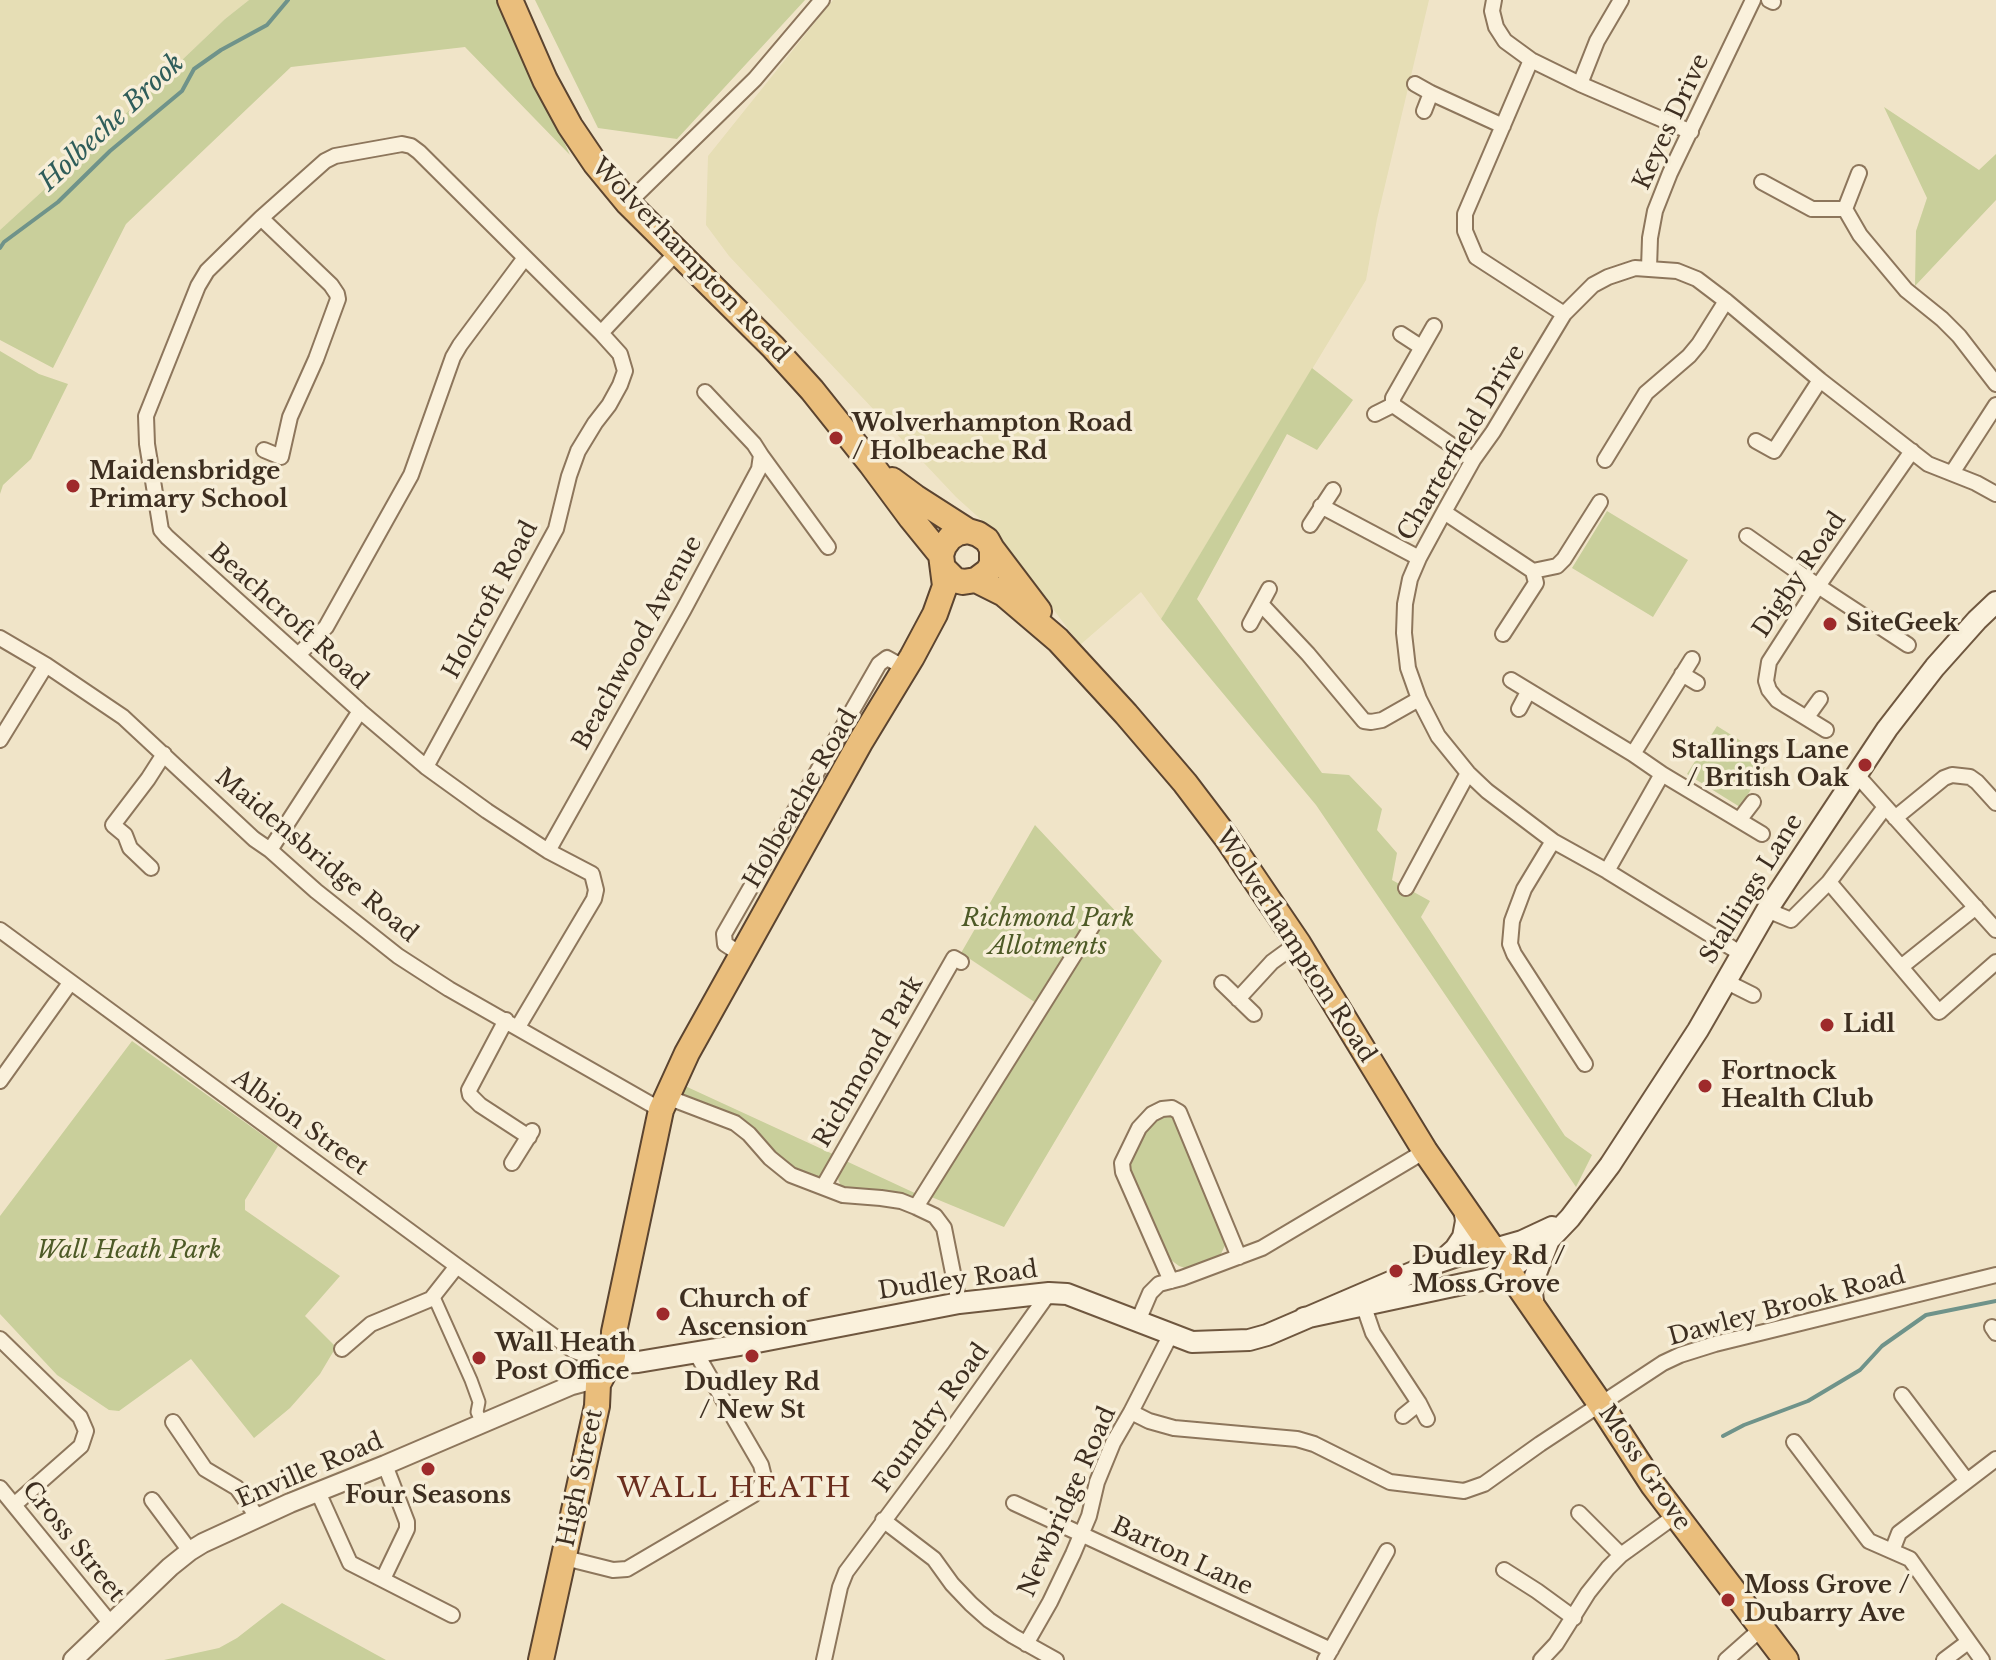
<!DOCTYPE html>
<html>
<head>
<meta charset="utf-8">
<style>
	body { margin:0 }
	canvas { display:block; background:#f0e4c8 }
</style>
</head>
<body>
<canvas width="1996" height="1660"></canvas>
<script>
const g = document.querySelector('canvas').getContext('2d');
g.lineJoin = 'round';
function fillPath(path, color) { g.fillStyle = color; g.fill(path, 'evenodd'); }
const toPath = rows => new Path2D(rows.map(r => 'M' + r).join(''));
function stroke(path, color, width, dash) { g.strokeStyle = color; g.lineWidth = width; g.lineCap = dash ? 'butt' : 'round'; g.setLineDash(dash || []); g.stroke(path); }
function label(font, color, halo, rows, align = 'center') {
  g.font = font + ' "Libre Baskerville",serif'; g.lineWidth = 7; g.setLineDash([]); g.textBaseline = 'middle'; g.strokeStyle = halo; g.fillStyle = color; for (const [text, x, y, turn = 0] of rows) {
    g.save(); g.translate(x, y); g.rotate((+turn || 0) * Math.PI / 180); g.textAlign = isNaN(turn) ? turn : align; if (halo) g.strokeText(text, 0, 0); g.fillText(text, 0, 0); g.restore();
  }
}
fillPath(toPath([
	[0,0,249,0,225,19,95,143,0,230],
	[833,0,1429,0,1377,219,1366,280,1161,619,1141,592,1080,645,997,534,956,497,729,256,706,225,708,156]
]), '#e6deb5');
fillPath(toPath([
	[249,0,499,0,570,155,465,47,291,67,126,224,53,368,0,340,0,230,95,143,225,19],
	[535,0,805,0,677,139,598,128],
	[1884,107,1979,170,1996,154,1996,200,1915,286,1916,231,1927,198],
	[0,351,39,374,68,384,31,459,3,485,0,494],
	[1312,368,1353,400,1317,450,1287,434,1197,599,1322,773,1349,775,1382,809,1377,830,1397,853,1392,880,1430,901,1421,917,1565,1136,1592,1155,1576,1187,1316,805,1161,619],
	[1607,511,1688,560,1653,617,1572,568],
	[1717,726,1770,759,1740,807,1687,774],
	[1035,825,1162,961,1004,1227,929,1196,1036,1003,961,953],
	[132,1041,278,1146,245,1200,245,1210,340,1276,305,1316,336,1347,320,1374,290,1408,254,1438,191,1359,119,1411,109,1410,57,1375,0,1314,0,1216],
	[685,1086,837,1156,822,1177,816,1178,806,1176,780,1157,754,1132,689,1100,682,1094],
	[1164,1112,1175,1117,1227,1241,1220,1256,1206,1265,1188,1269,1179,1266,1167,1257,1128,1165,1148,1124],
	[846,1161,919,1195,917,1201,898,1192,848,1191,841,1187,838,1179],
	[282,1603,386,1660,164,1660,219,1648,237,1638]
]), '#c9cf9b');
stroke(toPath([
	[0,248,4,242,58,202,110,151,182,91,194,69,221,50,267,25,288,0],
	[1723,1436,1744,1425,1808,1401,1860,1370,1882,1346,1926,1315,1996,1301]
]), '#6f938a', 4);
const pedestrian = toPath([
	[433,1295,471,1380,479,1402,477,1412,482,1423]
]);
const minor = toPath([
	[1494,0,1492,11,1496,27,1505,41,1531,60,1580,84,1691,132],
	[1769,0,1773,2],
	[1531,60,1465,214,1465,231,1476,257,1564,314],
	[1415,84,1431,93,1503,126],
	[1580,84,1597,41,1621,0],
	[1424,111,1431,93],
	[1762,182,1812,209,1845,209,1859,173],
	[628,203,755,79,822,0],
	[1845,209,1860,235,1906,290,1942,319,1959,336,1996,384],
	[261,218,331,285,337,294,338,299,316,359,290,417,281,457,264,450],
	[1649,268,1650,238,1655,211,1670,173,1753,0],
	[1434,326,1393,398,1393,405,1473,460],
	[601,333,677,252],
	[1401,334,1421,347],
	[1375,414,1393,405],
	[1756,441,1774,451,1820,380],
	[761,455,828,547],
	[1605,460,1646,393,1689,356,1699,344,1726,301],
	[1952,473,1996,405],
	[1321,506,1419,558],
	[1444,512,1533,571],
	[1310,525,1333,490],
	[1747,536,1818,586,1908,645],
	[1261,604,1308,654,1364,721,1371,722,1382,720,1419,699],
	[1250,624,1269,589],
	[1503,634,1536,583,1533,571,1557,566,1564,559,1600,502],
	[0,638,46,665,123,717,254,839,270,850,316,891,398,956,449,989,661,1110],
	[298,655,326,627,411,475,453,357,460,345,524,259],
	[1682,674,1697,683],
	[1511,680,1633,754,1662,774],
	[1519,709,1528,692],
	[1807,717,1820,699],
	[1826,730,1777,700,1769,690,1766,681,1769,662,1818,586,1912,451],
	[0,740,46,665],
	[1633,754,1692,659],
	[426,767,556,529,569,476,578,451,595,423,609,405,620,385,625,371,620,354,601,333,419,152,411,146,402,144,335,156,325,161,261,218,207,271,198,286,146,416,147,444,161,530,167,537,360,711,426,767,487,811,548,851,592,874,596,890,594,899,518,1027],
	[1856,774,1996,930],
	[1885,807,1829,882,1939,1012,1996,962],
	[1895,818,1944,778,1952,775,1970,777,1977,782,1996,803],
	[1740,819,1753,802],
	[1553,841,1524,889,1512,921,1510,944,1514,954,1585,1064],
	[270,850,360,711],
	[548,851,684,609,759,469,761,455,754,444,705,392],
	[151,868,130,848,125,835,113,825,148,779,164,754],
	[1607,871,1662,774,1762,834],
	[1406,888,1468,773],
	[1767,910,1791,920,1829,882],
	[0,930,457,1266,574,1351,591,1357],
	[1740,953,1607,871,1553,841,1487,791,1468,773,1438,736,1419,699,1408,668,1404,633,1405,604,1410,579,1419,558,1444,512,1473,460,1493,432,1564,314,1593,285,1608,277,1635,268,1677,271,1697,279,1726,301,1820,380,1928,464,1976,483,1996,494],
	[742,955,725,944,724,934,879,664,887,658,905,668],
	[1901,967,1976,907],
	[1725,981,1753,995],
	[1222,983,1254,1014],
	[1238,999,1272,962,1298,943],
	[506,1020,469,1090,470,1095,480,1105,529,1137],
	[0,1081,70,983],
	[667,1097,735,1123,749,1134,770,1158,791,1175,843,1195,881,1198,901,1201,916,1207,935,1216,944,1228,959,1303],
	[512,1163,532,1131],
	[823,1187,954,958,961,962],
	[916,1207,1096,920],
	[1171,1281,1123,1172,1122,1163,1139,1128,1152,1114,1162,1109,1172,1108,1179,1112,1239,1257],
	[1364,1307,1373,1333,1419,1403,1427,1419],
	[1138,1321,1150,1293,1159,1284,1182,1278,1262,1248,1425,1151],
	[1992,1327,1996,1333],
	[0,1339,80,1417,86,1431,81,1446,14,1505],
	[342,1349,371,1324,431,1299,457,1266],
	[1902,1395,1967,1481],
	[1131,1412,1149,1421,1174,1428,1297,1439,1314,1444,1390,1482,1464,1491,1484,1484,1540,1444,1663,1363,1680,1355,1715,1344,1996,1275],
	[1403,1416,1419,1403],
	[173,1422,205,1469,237,1488,258,1518],
	[1794,1442,1869,1541,1910,1559,1982,1660],
	[0,1488,111,1624],
	[318,1492,350,1563,452,1615],
	[152,1500,190,1551],
	[1014,1503,1331,1650],
	[1579,1513,1621,1555],
	[883,1520,934,1559,952,1584,971,1604,989,1620,1013,1636,1056,1660],
	[1892,1551,1899,1533,1996,1459],
	[565,1558,613,1570,627,1569,753,1495,760,1487,764,1477,761,1465,696,1353],
	[1504,1570,1537,1591,1574,1618],
	[383,1579,407,1529,407,1522,385,1465],
	[1026,1644,1050,1602,1073,1554,1089,1516,1097,1482,1113,1443,1131,1412,1171,1334],
	[824,1660,840,1587,846,1572,942,1443,1049,1293],
	[1325,1660,1387,1551],
	[1541,1660,1556,1644,1588,1593,1608,1568,1621,1555,1675,1516],
	[1726,1660,1761,1629],
	[1944,1660,1968,1642]
]);
const tertiary = toPath([
	[73,1660,170,1567,190,1551,203,1543,290,1503,385,1465,572,1385,591,1380,598,1384]
]);
const secondary = toPath([
	[1444,1259,1455,1249,1463,1237,1466,1221,1464,1207],
	[1534,1309,1532,1293,1535,1276,1549,1240],
	[1304,1318,1486,1279,1509,1270,1549,1240,1570,1218,1610,1165,1698,1030,1767,910,1887,729,1935,667,1977,620,1996,602],
	[613,1356,622,1363,638,1362,752,1343,959,1303,1049,1293,1067,1294,1192,1342,1249,1340,1267,1335,1430,1265,1466,1253,1494,1249,1522,1241,1552,1227]
]);
const trunk = toPath([
	[510,0,545,80,570,126,595,163,628,203,773,347,812,390,871,464,911,518,941,555],
	[892,480,915,497,968,531],
	[992,549,1039,611],
	[976,580,1004,594,1058,640,1126,714,1185,783,1226,837,1298,943,1425,1151,1601,1405,1653,1485,1786,1660],
	[541,1660,597,1406,598,1384,613,1356,614,1332,661,1110,687,1053,861,741,912,657,935,614,945,586,941,555,944,546,950,538,958,533,968,531,978,534,987,540,992,549,992,564,988,571,976,580,963,582,955,580,944,569]
]);
stroke(pedestrian, '#8d765c', 15);
stroke(minor, '#8d765c', 18);
stroke(tertiary, '#8d765c', 22);
stroke(secondary, '#6f573f', 24);
stroke(trunk, '#5b4430', 28);
stroke(pedestrian, '#faf1dc', 11);
stroke(minor, '#faf1dc', 14);
stroke(tertiary, '#faf1dc', 18);
stroke(secondary, '#faf1dc', 20);
stroke(trunk, '#eabe7c', 24);
for (const [x, y, r, color] of [
	[836,438,8,"#9e2a2b"],
	[73,486,8,"#9e2a2b"],
	[1830,624,8,"#9e2a2b"],
	[1865,765,8,"#9e2a2b"],
	[1827,1025,8,"#9e2a2b"],
	[1705,1086,8,"#9e2a2b"],
	[1396,1271,8,"#9e2a2b"],
	[663,1314,8,"#9e2a2b"],
	[752,1356,8,"#9e2a2b"],
	[479,1358,8,"#9e2a2b"],
	[428,1469,8,"#9e2a2b"],
	[1728,1600,8,"#9e2a2b"]
]) { const dot = new Path2D(); dot.arc(x, y, r, 0, 2 * Math.PI); g.fillStyle = color; g.fill(dot); stroke(dot, '#f7eed8', 3); }
label('24px', '#3d2e20', '#f7eed8', [
	["Keyes Drive",1672,122,-65],
	["Wolverhampton Road",690,261,46],
	["Charterfield Drive",1462,443,-59],
	["Digby Road",1800,575,-56],
	["Holcroft Road",491,600,-62],
	["Beachcroft Road",288,617,42],
	["Beachwood Avenue",638,643,-61],
	["Holbeache Road",801,799,-60],
	["Maidensbridge Road",316,856,40],
	["Stallings Lane",1752,889,-58],
	["Wolverhampton Road",1295,946,57],
	["Richmond Park",869,1062,-60],
	["Albion Street",300,1123,36],
	["Dudley Road",958,1281,-8],
	["Dawley Brook Road",1787,1307,-15],
	["Foundry Road",932,1418,-54],
	["Moss Grove",1644,1468,56],
	["Enville Road",310,1471,-23],
	["High Street",581,1478,-78],
	["Newbridge Road",1068,1502,-66],
	["Cross Street",73,1542,51],
	["Barton Lane",1182,1557,25]
]);
label('bold 24px', '#3d2e20', '#f7eed8', [
	["Wolverhampton Road",852,424],
	["/ Holbeache Rd",852,452],
	["Maidensbridge",89,472],
	["Primary School",89,500],
	["SiteGeek",1846,624],
	["Stallings Lane",1849,751,"right"],
	["/ British Oak",1849,779,"right"],
	["Lidl",1843,1025],
	["Fortnock",1721,1072],
	["Health Club",1721,1100],
	["Dudley Rd /",1412,1257],
	["Moss Grove",1412,1285],
	["Church of",679,1300],
	["Ascension",679,1328],
	["Wall Heath",495,1344],
	["Post Office",495,1372],
	["Dudley Rd",752,1383,"center"],
	["/ New St",752,1411,"center"],
	["Four Seasons",428,1496,"center"],
	["Moss Grove /",1744,1586],
	["Dubarry Ave",1744,1614]
], 'left');
label('italic 24px', '#4d5a26', '#f7eed8', [
	["Richmond Park",1048,919],
	["Allotments",1048,947],
	["Wall Heath Park",129,1251]
]);
label('italic 26px', '#2f5d5a', '#f7eed8', [
	["Holbeche Brook",112,123,-43]
]);
g.letterSpacing = '2px';
label('28px', '#6b2e1e', '#f7eed8', [
	["WALL HEATH",735,1489]
]);
g.letterSpacing = '0px';
</script>
</body>
</html>
